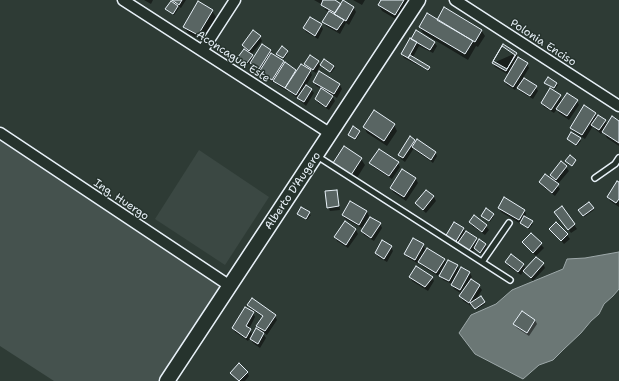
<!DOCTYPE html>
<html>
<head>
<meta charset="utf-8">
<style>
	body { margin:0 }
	canvas { display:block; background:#2e3b35 }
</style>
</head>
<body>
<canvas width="619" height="381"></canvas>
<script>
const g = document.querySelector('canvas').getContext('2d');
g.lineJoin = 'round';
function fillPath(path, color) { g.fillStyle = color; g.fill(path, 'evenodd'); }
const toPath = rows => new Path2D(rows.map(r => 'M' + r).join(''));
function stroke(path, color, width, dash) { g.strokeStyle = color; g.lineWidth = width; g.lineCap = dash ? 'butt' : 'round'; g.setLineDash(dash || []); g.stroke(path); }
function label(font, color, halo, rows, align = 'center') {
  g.font = font + ' "Shantell Sans",sans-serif'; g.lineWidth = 3; g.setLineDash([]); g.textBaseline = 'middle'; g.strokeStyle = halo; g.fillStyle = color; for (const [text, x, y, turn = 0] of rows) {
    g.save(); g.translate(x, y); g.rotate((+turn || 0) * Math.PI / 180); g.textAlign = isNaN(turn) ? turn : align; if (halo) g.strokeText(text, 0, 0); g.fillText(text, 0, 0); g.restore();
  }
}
fillPath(toPath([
	[199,150,269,197,225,265,155,219]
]), '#3b4843');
fillPath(toPath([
	[0,133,230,286,167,381,54,381,0,346]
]), '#45524e');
const water = toPath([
	[619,252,619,289,613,296,604,304,599,314,591,321,581,333,564,349,553,360,539,365,523,379,475,354,459,333,471,315,496,304,512,290,563,269,567,259,585,258,619,252]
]);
fillPath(water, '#6b7775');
stroke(water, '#9da8a9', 1);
fillPath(toPath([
	[144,0,153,0,151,4],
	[172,0,186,0,181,8,176,5,179,8,174,15,166,9,175,5],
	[314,0,333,0,341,5,343,2,354,8,356,12,349,25,346,23,340,34,326,26,324,22,329,12,324,9,327,8,324,5,324,8,321,4],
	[353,0,365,0,362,5],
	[382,0,411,0,399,21,382,11,379,5],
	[212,11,216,17,202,41,188,33,184,27],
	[438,21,481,30,485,36,478,47,476,46,468,60,423,33,420,27],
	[321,25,323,29,318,39,306,32,304,28],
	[416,32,434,42,437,46,433,53,419,46,413,57,429,67,430,69,429,71,404,58,402,54],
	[260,37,262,41,251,55,253,59,271,50,273,54,283,62,284,65,295,70,297,72,309,70,305,64,318,62,320,66,316,73,309,69,312,75,306,86,311,89,314,93,306,106,288,90,287,91,277,85,275,82,274,83,263,76,260,72,253,67,250,62,249,64,240,59,239,57,248,53,243,45],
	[287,52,288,53,284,59,279,55],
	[516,53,518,58,527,64,529,68,523,78,536,87,538,91,533,99,521,92,518,86,515,90,507,85,505,81,509,75,495,67,493,63],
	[334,66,335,68,331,73,323,67],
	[314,82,340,85,342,89,337,98,332,95,335,101,329,110,318,103,316,99,322,89,316,86],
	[546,83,557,83,558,85,555,89],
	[560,96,562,101,577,101,579,105,569,120,559,113,557,109,554,113,544,107,542,103],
	[595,114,598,118,605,121,608,125,619,122,619,146,607,138,603,131,601,134,595,129,593,126,585,139,574,132,571,128],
	[394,125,397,131,387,146,367,133,364,127],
	[359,131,360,133,356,140,349,135],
	[568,139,580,139,581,141,577,146],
	[414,140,416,143,435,152,437,156,433,163,416,151,414,148,405,162,401,159,399,155],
	[344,148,361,159,365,165,355,181,337,169,334,163],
	[371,163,398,163,400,167,392,179,373,167],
	[566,167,569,171,557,185,560,189,555,196,542,186,540,182,556,183,551,175],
	[403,170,416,179,418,183,406,201,393,192,391,188],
	[619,183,619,207,610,201,608,197],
	[336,191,338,195,340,210,330,211,328,207],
	[426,191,434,197,436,201,426,213,419,207,416,203],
	[350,202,367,212,369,216,362,228,345,219,343,215],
	[589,203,594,210,584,217,580,210],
	[562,207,577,229,571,233,558,216],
	[302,208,311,215,307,220,298,214],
	[499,208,524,210,526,214,525,217,533,224,529,229,501,212],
	[493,215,494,216,490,222,482,216],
	[345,222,356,230,358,234,348,248,337,241,335,237],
	[470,222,486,226,489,230,485,235,472,226],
	[380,224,382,228,374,241,364,235,362,231],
	[463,228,465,232,476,239,478,243,480,241,486,245,487,247,482,254,475,248,470,255,449,241],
	[550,229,567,235,570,239,564,244],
	[531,234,544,248,536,256,523,243],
	[423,245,426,251,444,259,447,264,457,266,460,270,461,268,470,273,472,277,470,280,479,286,482,290,475,301,481,297,485,304,476,310,473,305,471,306,463,301,461,296,462,294,454,289,452,284,443,280,439,274,438,276,422,266,419,261,417,263,408,258,406,254],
	[391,247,393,251,387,262,378,257,376,253],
	[506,263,523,264,526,269,543,264,545,268,533,281,527,275,524,270,521,275,509,267],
	[410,277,432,277,434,281,428,291,412,281],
	[248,305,275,316,277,320,267,335,262,332,266,338,260,348,253,343,250,338,248,341,235,332,233,328,253,313,255,317,249,329,253,335,261,332,258,326,263,317,251,309],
	[535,320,537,324,529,336,517,328,514,324],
	[247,372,249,376,245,381,238,381,231,373]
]), '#0007');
const building = toPath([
	[172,0,182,0,179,5,172,0],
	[323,0,335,0,341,4,335,13,321,5,323,0],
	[343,0,354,7,346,21,334,14,343,0],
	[381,0,404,0,395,15,378,5,381,0],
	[171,1,178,6,173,14,165,9,171,1],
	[198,1,213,10,198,35,183,27,198,1],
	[444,7,482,30,475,42,437,20,444,7],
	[329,11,344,20,337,30,322,22,329,11],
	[427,13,473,41,465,54,419,27,427,13],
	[310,17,322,24,315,36,303,28,310,17],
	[253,30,261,36,249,51,242,45,253,30],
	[416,30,435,42,430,50,411,39,416,30],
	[410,38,417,42,408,58,401,54,410,38],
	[262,44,271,50,259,69,250,63,262,44],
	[503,44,517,53,507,69,493,61,503,44],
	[282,46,288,51,283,58,276,54,282,46],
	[502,46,515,55,506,71,492,63,502,46],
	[244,49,253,55,247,63,238,57,244,49],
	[271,53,284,61,272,80,259,72,271,53],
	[310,55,319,61,313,70,304,64,310,55],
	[410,55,430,67,428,70,408,58,410,55],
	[518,57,528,63,513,87,504,81,518,57],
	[324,59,334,66,330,72,320,65,324,59],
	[285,62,296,70,285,88,273,81,285,62],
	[301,64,311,70,296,95,285,88,301,64],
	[319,71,340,84,334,94,313,82,319,71],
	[548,77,557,83,554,88,544,83,548,77],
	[524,78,537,86,530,96,517,88,524,78],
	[306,85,312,89,304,102,297,98,306,85],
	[321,88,333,96,326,107,315,99,321,88],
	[550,88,561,95,551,110,541,103,550,88],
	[567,93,578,100,567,116,556,109,567,93],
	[584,105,596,113,582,135,570,128,584,105],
	[374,110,395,124,384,141,363,127,374,110],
	[598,115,606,120,599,130,591,125,598,115],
	[612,116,619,121,619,143,602,132,612,116],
	[353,126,360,131,355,139,348,135,353,126],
	[571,132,581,138,576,145,567,139,571,132],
	[410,136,415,140,403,158,398,155,410,136],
	[417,139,436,152,431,160,412,147,417,139],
	[344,146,362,158,351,175,333,163,344,146],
	[379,149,399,162,389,176,369,163,379,149],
	[570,155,576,160,572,166,565,161,570,155],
	[561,161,567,166,556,180,550,175,561,161],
	[402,169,416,178,404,197,390,188,402,169],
	[545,174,559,184,552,193,539,182,545,174],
	[617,181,619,182,619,199,616,203,607,197,617,181],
	[337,190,339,206,327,208,325,191,337,190],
	[426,190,434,196,423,210,415,203,426,190],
	[504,197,525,210,519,220,498,208,504,197],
	[350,201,367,211,359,225,342,215,350,201],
	[589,202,594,208,583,216,578,210,589,202],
	[562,206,575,224,568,230,554,212,562,206],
	[301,207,310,212,306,219,297,214,301,207],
	[486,208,494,214,489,221,481,216,486,208],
	[474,215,487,225,482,232,469,222,474,215],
	[524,216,533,221,528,228,520,223,524,216],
	[370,217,381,223,371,238,361,231,370,217],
	[345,221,356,229,346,245,334,237,345,221],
	[454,222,464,228,455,243,445,237,454,222],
	[556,222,568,234,561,241,549,229,556,222],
	[466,231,477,238,468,252,457,244,466,231],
	[531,233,542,243,533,253,522,242,531,233],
	[413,238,424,244,415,260,404,254,413,238],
	[479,239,486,244,480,253,474,248,479,239],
	[382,240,392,246,384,259,375,253,382,240],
	[427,248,445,259,436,273,418,262,427,248],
	[511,254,524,264,518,272,505,262,511,254],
	[536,257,544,263,531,278,523,271,536,257],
	[448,260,458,265,449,281,439,276,448,260],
	[416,266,433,277,425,287,409,277,416,266],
	[461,267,470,272,460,290,451,285,461,267],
	[471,279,480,285,469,303,459,296,471,279],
	[481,296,485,302,475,309,470,303,481,296],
	[252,298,276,315,265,331,256,326,263,316,247,305,252,298],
	[245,307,254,312,246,326,251,329,246,338,232,328,245,307],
	[522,311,535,320,527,333,513,324,522,311],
	[256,328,264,333,258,344,250,339,256,328],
	[239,363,248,372,239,381,230,373,239,363]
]);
fillPath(building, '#596563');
stroke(building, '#e8f1f8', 1);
const service = toPath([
	[317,156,510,280],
	[595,178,615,164,619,158],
	[482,262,509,223]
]);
const minor = toPath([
	[123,0,331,134],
	[455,0,619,106],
	[202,51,235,0],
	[0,133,230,286]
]);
const secondary = toPath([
	[167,381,418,0]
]);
stroke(service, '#e8f1f8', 8);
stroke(minor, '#e8f1f8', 13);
stroke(secondary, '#e8f1f8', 17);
stroke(service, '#26332d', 5);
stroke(minor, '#26332d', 10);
stroke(secondary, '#26332d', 14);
label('11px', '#e8f1f8', '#26332d', [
	["Polonia Enciso",543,43,33],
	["Aconcagua Este",233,57,33],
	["Alberto D'Augero",293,191,-56],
	["Ing. Huergo",121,200,34]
]);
</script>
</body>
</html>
